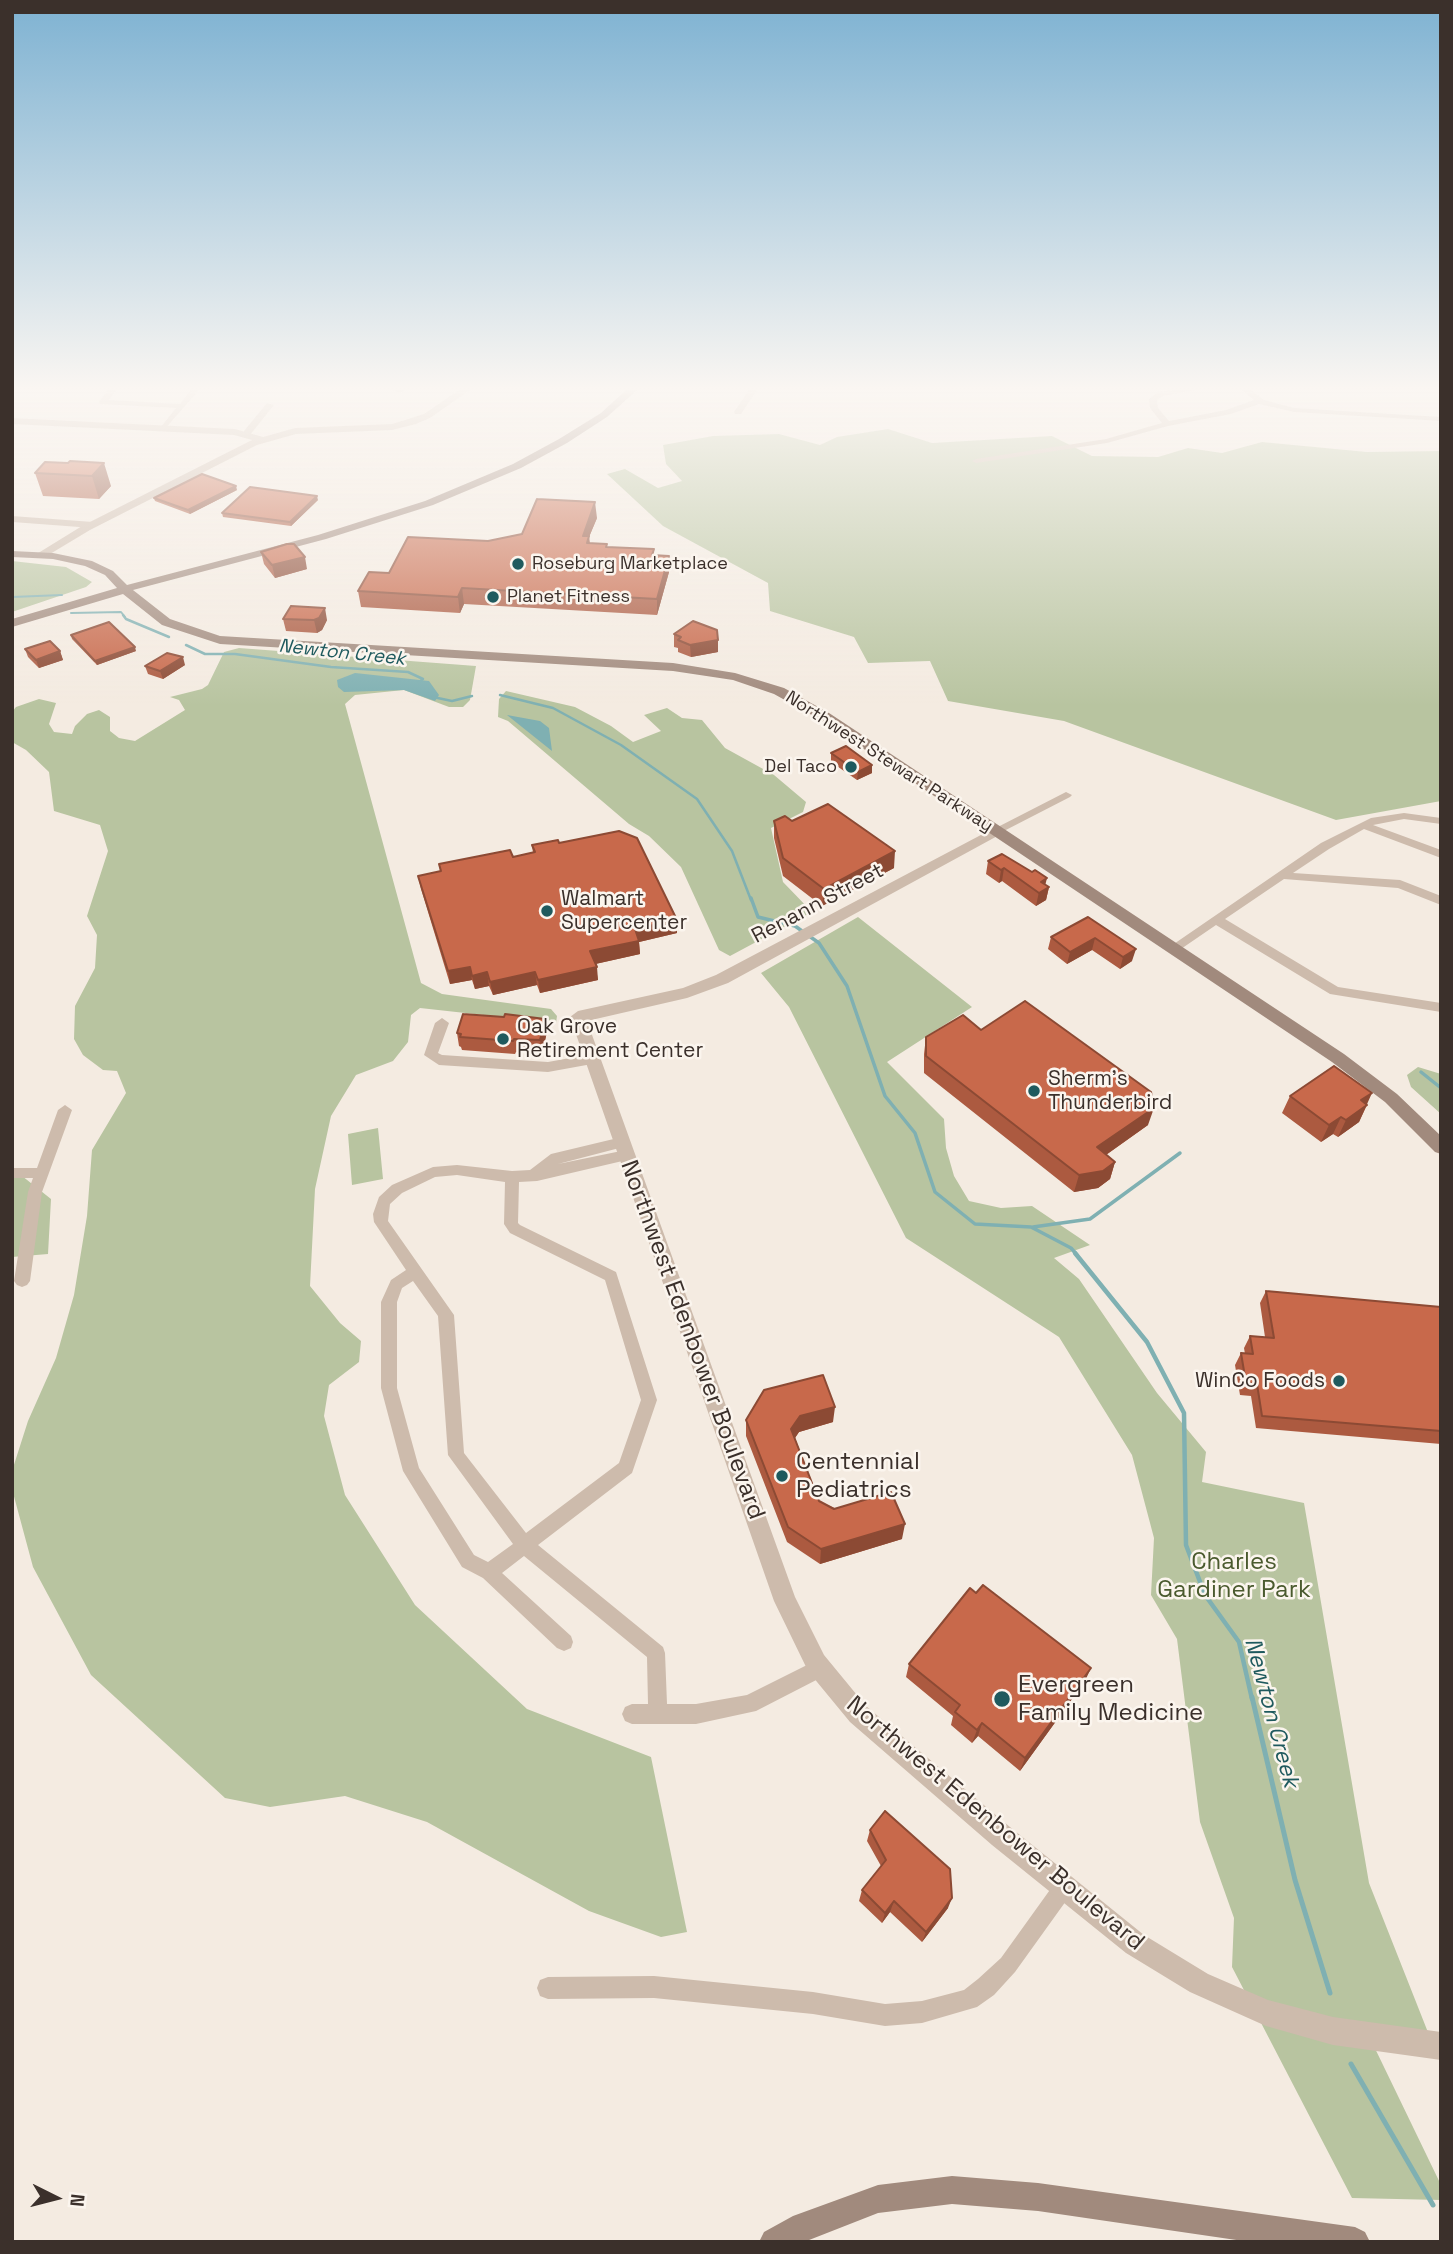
<!DOCTYPE html>
<html>
<head>
<meta charset="utf-8">
<style>
	body { margin:0 }
	#map { position:relative; width:1453px; height:2254px; overflow:hidden; background:#f4ebe1; font-family:"Space Grotesk",sans-serif }
	canvas { display:block }
	.frame { position:absolute; inset:0; border:14px solid #3b302b; pointer-events:none }
	.north { position:absolute; left:21px; top:2163px; width:70px; height:70px; -webkit-text-stroke:5px #fbf5ee; paint-order:stroke; rotate:96deg; font-size:19px; font-weight:700; line-height:28px; text-align:center; color:#3b302b }
	.north::after { content:''; display:block; margin:auto; width:24px; height:32px; background:#3b302b; clip-path:polygon(50% 0,100% 100%,50% 72%,0 100%) }
</style>
</head>
<body>
<div id="map">
<canvas width="1453" height="2254"></canvas>
<div class="frame"></div>
<div class="north">N</div>
</div>
<script>
const g = document.querySelector('canvas').getContext('2d');
g.lineJoin = 'round';
function fillPath(path, color) { g.fillStyle = color; g.fill(path, 'evenodd'); }
const toPath = rows => new Path2D(rows.map(r => 'M' + r).join(''));
function stroke(path, color, width, dash) { g.strokeStyle = color; g.lineWidth = width; g.lineCap = dash ? 'butt' : 'round'; g.setLineDash(dash || []); g.stroke(path); }
function label(font, color, halo, rows, align = 'center') {
  g.font = font + ' "Space Grotesk",sans-serif'; g.lineWidth = 5; g.setLineDash([]); g.textBaseline = 'middle'; g.strokeStyle = halo; g.fillStyle = color; for (const [text, x, y, turn = 0] of rows) {
    g.save(); g.translate(x, y); g.rotate((+turn || 0) * Math.PI / 180); g.textAlign = isNaN(turn) ? turn : align; if (halo) g.strokeText(text, 0, 0); g.fillText(text, 0, 0); g.restore();
  }
}
fillPath(toPath([
	[888,429,932,443,1052,436,1092,456,1158,457,1188,448,1222,453,1262,442,1367,452,1441,451,1441,801,1336,820,1064,721,948,701,930,661,868,663,854,637,770,611,768,583,663,526,607,474,625,469,658,488,682,481,666,464,663,445,713,436,779,434,820,445,837,437],
	[12,561,66,567,92,582,86,587,12,612],
	[239,648,476,666,470,700,463,707,449,707,404,690,355,695,345,704,421,983,442,994,551,1009,557,1016,556,1023,420,1008,411,1015,408,1042,393,1061,356,1075,331,1116,315,1189,310,1286,340,1323,361,1341,359,1362,329,1385,324,1416,345,1495,415,1605,527,1709,651,1757,687,1932,661,1937,589,1911,427,1822,345,1796,270,1807,225,1798,91,1675,33,1567,12,1489,12,1471,28,1421,56,1358,74,1295,87,1216,92,1150,126,1093,117,1071,103,1070,83,1055,74,1039,75,1006,95,968,97,935,87,916,108,851,100,825,54,811,49,772,26,750,12,742,12,712,16,707,39,699,56,703,49,724,54,732,72,734,75,726,87,714,99,710,110,717,110,731,119,738,135,741,185,710,179,700,170,697,202,689,208,685,224,652],
	[506,691,575,707,611,726,633,742,661,731,644,715,667,708,682,718,702,720,725,748,774,775,806,802,803,812,771,828,783,882,812,912,730,956,719,950,681,867,649,836,629,824,508,721,498,717,499,699],
	[858,917,972,1007,887,1062,944,1119,946,1148,954,1176,969,1201,1001,1208,1032,1206,1090,1245,1054,1258,1079,1279,1157,1393,1206,1452,1202,1482,1304,1503,1369,1883,1433,2045,1369,2036,1441,2185,1441,2200,1352,2198,1232,1967,1234,1918,1200,1822,1177,1639,1151,1595,1154,1538,1132,1455,1059,1337,906,1238,789,1007,761,973],
	[1418,1067,1441,1074,1441,1114,1411,1087,1407,1075],
	[378,1128,383,1179,352,1185,348,1134],
	[12,1168,51,1199,48,1254,12,1257]
]), '#b8c4a0');
fillPath(toPath([
	[355,673,429,681,439,695,435,701,404,690,344,692,338,687,337,680],
	[507,715,540,721,549,728,552,751]
]), '#7fb0b2');
stroke(toPath([
	[12,597,62,595],
	[71,613,121,612,125,617]
]), '#7fb0b2', 2);
stroke(toPath([
	[123,615,126,619,169,637],
	[186,645,205,654,235,654,331,667,408,672,423,679,419,682],
	[500,695,553,708,621,745,697,799,732,851,751,900],
	[433,697,452,701,472,696]
]), '#7fb0b2', 2.5);
stroke(toPath([
	[751,898,758,917,795,926,819,943,847,986,885,1096,915,1133,935,1192,975,1224,1031,1227,1071,1248,1077,1255],
	[1421,1072,1441,1088],
	[1033,1227,1090,1219,1180,1153]
]), '#7fb0b2', 3.5);
stroke(toPath([
	[1075,1253,1147,1342,1184,1413,1186,1545,1205,1595,1239,1642,1252,1699]
]), '#7fb0b2', 4.5);
stroke(toPath([
	[1252,1697,1295,1880,1330,1993],
	[1351,2064,1433,2205]
]), '#7fb0b2', 5);
fillPath(toPath([
	[108,390,116,390,109,400,180,404,191,390,199,390,164,430,160,428,176,408,100,404,99,402,108,390],
	[393,390,403,390,404,391,400,393,393,390],
	[749,390,757,390,741,414,735,414,734,412,749,390],
	[1174,390,1195,390,1163,396,1157,400,1158,408,1169,421,1226,410,1254,400,1242,390,1251,390,1264,400,1294,408,1441,417,1441,421,1294,412,1259,404,1231,414,1168,426,1107,443,976,463,972,461,976,459,1106,439,1162,423,1150,408,1149,399,1158,392,1174,390],
	[267,403,274,405,250,435,244,435,244,431,267,403],
	[12,516,93,522,97,525,93,528,12,522,12,516],
	[1066,792,1072,795,1070,797,1000,833,992,833,990,831,1066,792],
	[1404,813,1441,818,1441,824,1404,819,1373,825,1441,850,1441,858,1364,829,1329,849,1293,873,1400,880,1441,896,1441,905,1398,888,1284,879,1225,919,1338,987,1441,1003,1441,1012,1330,994,1216,925,1178,951,1174,952,1168,948,1321,843,1371,818,1404,813],
	[442,1018,449,1023,438,1053,442,1055,548,1062,592,1054,599,1059,592,1064,548,1072,439,1065,424,1055,435,1023,442,1018],
	[65,1105,72,1110,42,1192,30,1281,27,1285,22,1287,17,1285,14,1281,28,1192,33,1178,12,1178,12,1168,37,1168,58,1110,65,1105],
	[622,1137,627,1138,629,1142,627,1146,558,1164,626,1150,631,1151,633,1155,631,1159,537,1181,519,1182,518,1223,520,1225,616,1272,657,1400,632,1473,538,1545,663,1647,665,1653,667,1704,696,1704,747,1695,819,1659,826,1661,828,1668,826,1675,756,1711,696,1724,632,1724,625,1721,622,1714,625,1707,632,1704,648,1704,647,1657,524,1556,502,1573,571,1636,573,1642,571,1648,564,1651,557,1648,483,1578,462,1567,403,1471,381,1388,381,1302,391,1280,406,1270,374,1222,373,1214,379,1197,392,1185,433,1167,457,1165,512,1171,530,1170,551,1154,622,1137],
	[457,1175,505,1182,504,1224,510,1233,605,1280,641,1400,619,1463,526,1533,464,1453,454,1315,388,1221,390,1204,402,1193,435,1177,457,1175],
	[413,1281,438,1316,448,1455,513,1544,488,1562,474,1555,419,1468,397,1388,397,1302,402,1288,413,1281],
	[1064,1877,1071,1880,1074,1887,1071,1894,1015,1972,994,1995,977,2007,922,2023,885,2026,813,2014,654,1998,548,1999,540,1996,537,1988,540,1980,548,1977,654,1976,813,1992,885,2004,922,2001,964,1990,978,1979,1001,1958,1057,1880,1064,1877]
]), '#cdbbac');
fillPath(toPath([
	[459,390,470,390,430,418,416,424,392,430,296,434,257,445,90,530,45,557,35,555,82,526,252,440,234,435,12,424,12,418,235,429,263,437,295,428,392,424,424,414,459,390],
	[996,827,1001,828,1001,834,728,983,687,998,587,1021,795,1597,824,1655,866,1706,1010,1827,1144,1935,1208,1974,1268,2000,1333,2017,1441,2032,1441,2060,1333,2045,1266,2026,1190,1992,1126,1953,992,1845,850,1722,808,1671,774,1601,570,1017,578,1011,683,988,716,975,996,827]
]), '#cdbbac');
fillPath(toPath([
	[626,390,637,390,607,417,567,443,521,468,433,505,326,539,133,590,170,619,220,636,673,663,735,673,784,688,829,713,1344,1054,1397,1094,1441,1136,1441,1154,1435,1152,1385,1102,1332,1062,819,719,774,694,733,680,673,671,220,644,162,625,123,594,12,627,12,619,117,588,105,575,85,566,53,559,12,557,12,551,53,553,92,561,113,571,127,585,318,535,425,501,513,464,559,439,601,413,626,390],
	[952,2176,1038,2183,1355,2227,1365,2232,1370,2242,1250,2242,1038,2211,952,2204,878,2213,804,2242,759,2242,764,2232,793,2216,878,2185,952,2176]
]), '#a18a7d');
fillPath(toPath([
	[68,463,111,486,99,499,43,496,35,473],
	[237,490,190,514,155,501,154,498],
	[318,500,291,526,223,517,222,513],
	[597,518,589,537,590,543,607,547,654,549,654,556,669,556,669,572,657,615,464,604,460,613,361,607,358,591,389,573,488,541],
	[261,552,307,569,275,578,264,564],
	[283,619,327,620,322,630,317,633,286,631],
	[674,634,718,652,691,657,678,652,678,648,674,647],
	[71,635,136,651,97,665,72,639],
	[25,649,60,651,63,660,39,668,28,657],
	[185,665,163,679,148,674,145,666],
	[831,753,872,773,857,780,831,762],
	[774,821,792,821,894,868,822,906,783,876,774,838],
	[559,843,677,933,639,942,640,954,595,964,598,980,540,993,537,985,493,995,489,986,475,989,472,980,450,984,421,889,418,876,440,871,439,864,513,857,533,853,532,845],
	[988,861,1049,887,1046,900,1036,906,1002,881,999,883,986,874],
	[1088,917,1132,961,1120,969,1092,950,1067,964,1048,949,1051,937],
	[981,1030,1148,1125,1106,1155,1115,1162,1110,1179,1098,1188,1074,1192,924,1073,924,1054,926,1037],
	[547,1032,542,1053,516,1052,515,1054,462,1050,461,1047,459,1046,457,1033],
	[1290,1096,1366,1104,1367,1105,1359,1122,1338,1137,1333,1134,1321,1142,1282,1113],
	[1266,1291,1441,1307,1441,1444,1256,1428,1251,1396,1240,1395,1235,1365,1241,1353,1245,1354,1244,1348,1250,1336,1265,1337,1260,1303],
	[746,1420,833,1422,799,1432,795,1438,819,1501,902,1539,820,1564,787,1542,746,1436],
	[909,1664,1085,1681,1020,1771,978,1736,972,1743,951,1725,953,1716,906,1677],
	[870,1830,948,1908,922,1942,890,1912,882,1923,859,1901,862,1890,881,1866,867,1841]
]), '#ac5a40');
fillPath(toPath([
	[104,463,111,486,99,499,92,476],
	[236,486,237,490,190,514,188,510],
	[317,496,318,500,291,526,290,522],
	[595,502,597,518,589,537,590,552,583,536],
	[669,556,669,572,657,615,657,599],
	[305,557,307,569,275,578,272,565],
	[462,588,464,604,460,613,458,597],
	[325,608,327,620,322,630,317,633,314,620],
	[718,640,718,652,691,657,690,645],
	[135,647,136,651,97,665,95,661],
	[60,651,63,660,39,668,36,660],
	[183,657,185,665,163,679,160,671],
	[872,765,872,773,857,780,858,772],
	[895,851,894,868,822,906,824,889],
	[1004,868,1002,881,999,883,1001,870],
	[1047,878,1044,890,1049,887,1046,900,1036,906,1041,882],
	[677,920,677,933,639,942,640,954,591,965,590,951,635,929],
	[1095,938,1092,950,1067,964,1070,952],
	[1136,949,1132,961,1120,969,1123,957],
	[470,967,472,980,450,984,448,971],
	[597,967,598,980,540,993,538,980],
	[487,972,489,986,475,989,472,976],
	[535,972,537,985,493,995,490,982],
	[545,1019,547,1032,542,1053,540,1040],
	[1372,1093,1359,1122,1338,1137,1346,1120,1361,1100],
	[1154,1108,1148,1125,1093,1164,1097,1147],
	[1341,1117,1333,1134,1321,1142,1329,1125],
	[1115,1162,1110,1179,1098,1188,1074,1192,1079,1175],
	[835,1407,833,1422,799,1432,790,1445,791,1429,800,1416],
	[905,1524,902,1539,820,1564,821,1549],
	[1091,1668,1085,1681,1020,1771,1025,1758],
	[982,1723,978,1736,972,1743,977,1730],
	[952,1898,948,1908,922,1942,926,1932],
	[894,1901,890,1912,882,1923,885,1913]
]), '#8c4a34');
const building = toPath([
	[70,461,104,463,92,476,35,473,45,462,68,463,70,461],
	[202,474,236,486,188,510,154,498,202,474],
	[250,487,317,496,290,522,222,513,250,487],
	[537,499,595,502,583,536,589,536,587,543,607,544,606,547,654,549,652,555,669,556,657,599,462,588,458,597,358,591,369,572,389,573,408,537,488,541,522,534,537,499],
	[287,544,294,544,305,557,272,565,261,552,287,544],
	[291,606,325,608,319,618,314,620,283,619,291,606],
	[693,621,717,630,718,640,690,645,678,640,681,637,674,634,693,621],
	[109,622,135,647,95,661,71,635,109,622],
	[50,641,60,651,36,660,25,649,50,641],
	[167,653,183,657,160,671,145,666,167,653],
	[846,746,872,765,858,772,831,753,846,746],
	[828,804,895,851,824,889,783,858,774,821,785,816,792,821,828,804],
	[619,831,637,838,677,920,635,929,639,941,590,951,597,967,538,980,535,972,490,982,487,972,472,976,470,967,448,971,418,876,441,871,439,864,510,850,513,857,535,852,532,845,558,840,559,843,619,831],
	[1002,854,1032,872,1035,870,1047,878,1041,882,1049,887,1039,893,1004,868,1001,870,988,861,1002,854],
	[1088,917,1136,949,1123,957,1095,938,1070,952,1051,937,1088,917],
	[1025,1001,1151,1092,1154,1108,1097,1147,1115,1162,1103,1171,1079,1175,926,1056,926,1037,963,1015,981,1030,1025,1001],
	[463,1014,504,1017,505,1014,545,1019,540,1040,514,1039,513,1041,460,1037,461,1034,457,1033,463,1014],
	[1334,1066,1372,1093,1361,1100,1367,1105,1346,1120,1341,1117,1329,1125,1290,1096,1334,1066],
	[1266,1291,1441,1307,1441,1431,1262,1416,1257,1384,1246,1383,1241,1353,1253,1354,1250,1336,1274,1338,1266,1291],
	[823,1375,835,1407,800,1416,791,1429,819,1501,834,1509,891,1492,905,1524,821,1549,788,1527,746,1420,764,1390,823,1375],
	[983,1585,1091,1668,1025,1758,982,1723,977,1730,955,1712,960,1705,909,1664,970,1588,976,1593,983,1585],
	[885,1811,950,1869,952,1898,926,1932,894,1901,885,1913,862,1890,886,1860,870,1830,885,1811]
]);
fillPath(building, '#c8694b');
stroke(building, '#8c4a34', 2);
const sky = g.createLinearGradient(0, 0, 0, 706);
sky.addColorStop(0, '#7eb2d2');
sky.addColorStop(0.55, '#faf6f2');
sky.addColorStop(1, '#faf6f200');
g.fillStyle = sky;
g.fillRect(0, 0, 1453, 706);
for (const [x, y, r, color] of [
	[518,564,7,"#1f5a5e"],
	[493,597,7,"#1f5a5e"],
	[851,767,7,"#1f5a5e"],
	[547,911,7,"#1f5a5e"],
	[503,1039,7,"#1f5a5e"],
	[1034,1091,7,"#1f5a5e"],
	[1339,1381,7,"#1f5a5e"],
	[782,1476,7,"#1f5a5e"],
	[1002,1699,9,"#1f5a5e"]
]) { const dot = new Path2D(); dot.arc(x, y, r, 0, 2 * Math.PI); g.fillStyle = color; g.fill(dot); stroke(dot, '#fbf5ee', 2.5); }
label('18px', '#3b302b', '#fbf5ee', [
	["Roseburg Marketplace",532,564],
	["Planet Fitness",507,597],
	["Del Taco",837,767,"right"]
], 'left');
label('18px', '#3b302b', '#fbf5ee', [
	["Northwest Stewart Parkway",889,762,33]
]);
label('italic 19px', '#1f5a5e', '#fbf5ee', [
	["Newton Creek",342,653,6]
]);
label('21px', '#3b302b', '#fbf5ee', [
	["Walmart",561,899],
	["Supercenter",561,923],
	["Oak Grove",517,1027],
	["Retirement Center",517,1051],
	["Sherm's",1048,1079],
	["Thunderbird",1048,1103],
	["WinCo Foods",1325,1381,"right"]
], 'left');
label('21px', '#3b302b', '#fbf5ee', [
	["Renann Street",818,904,-28]
]);
label('italic 23px', '#1f5a5e', '#fbf5ee', [
	["Newton Creek",1271,1713,75]
]);
label('24px', '#3b302b', '#fbf5ee', [
	["Northwest Edenbower Boulevard",692,1340,70],
	["Northwest Edenbower Boulevard",995,1824,40]
]);
label('24px', '#3b302b', '#fbf5ee', [
	["Centennial",796,1462],
	["Pediatrics",796,1490],
	["Evergreen",1018,1685],
	["Family Medicine",1018,1713]
], 'left');
label('24px', '#4a5a2e', '#fbf5ee', [
	["Charles",1234,1562],
	["Gardiner Park",1234,1590]
]);
</script>
</body>
</html>
